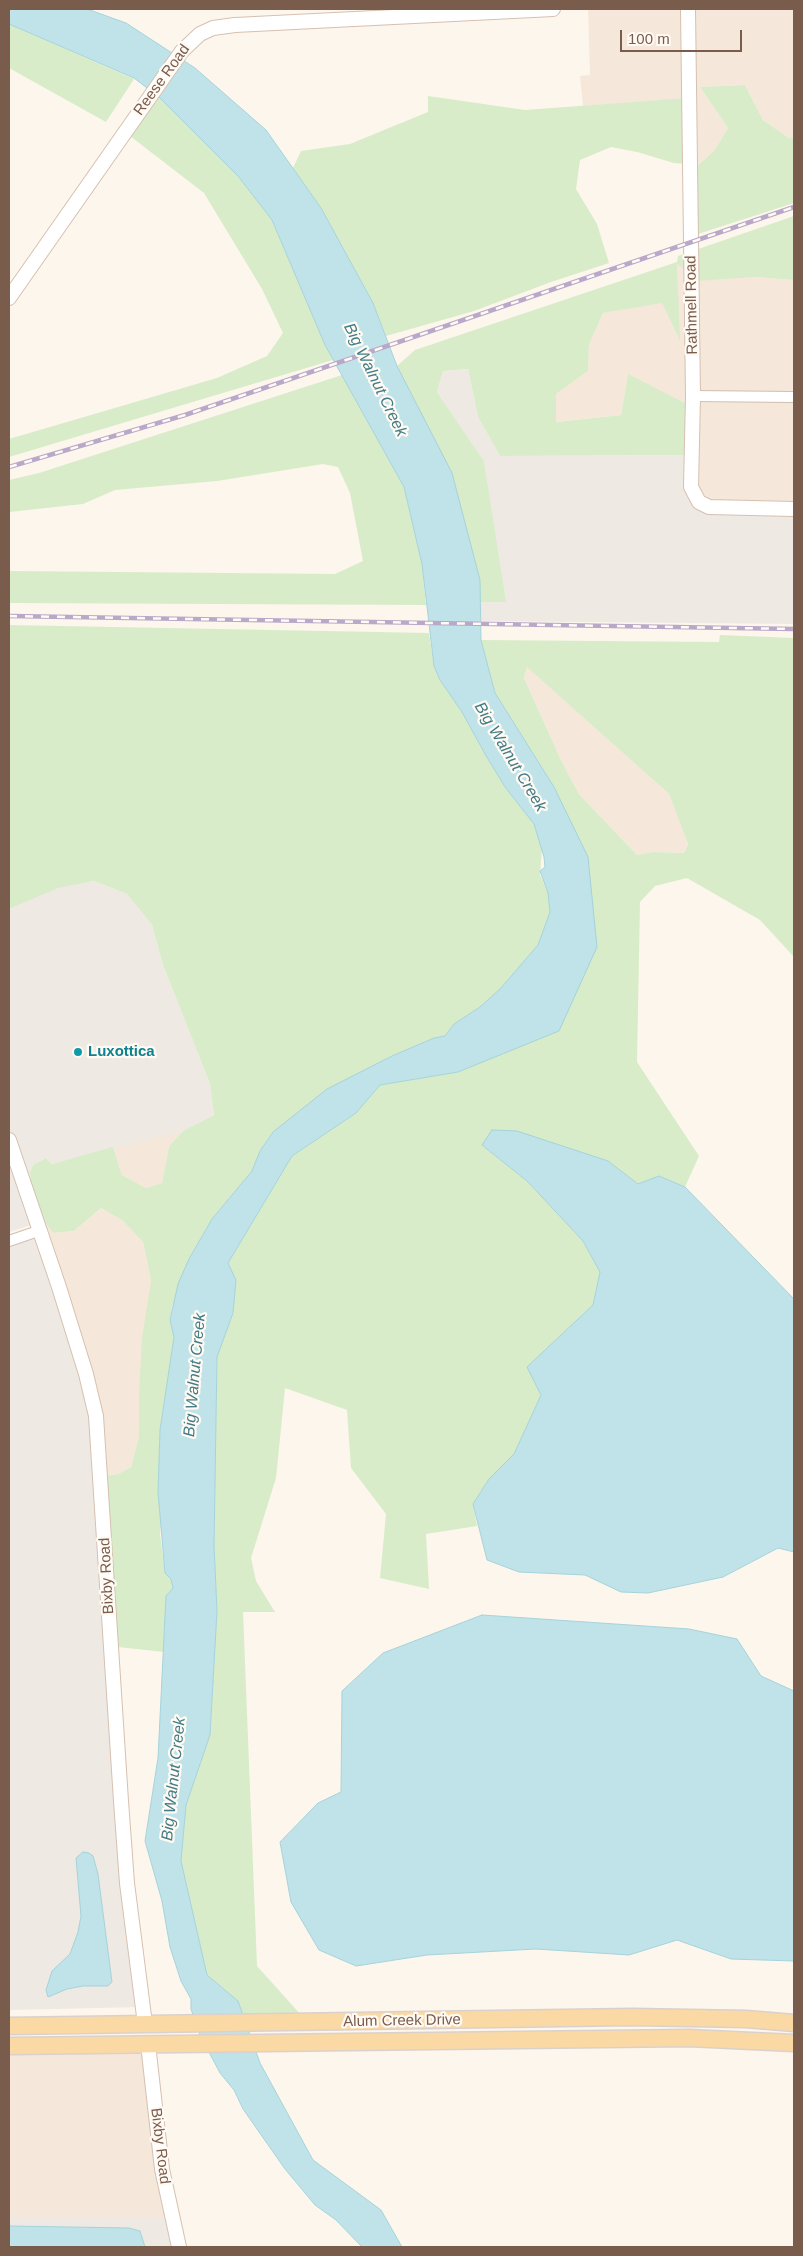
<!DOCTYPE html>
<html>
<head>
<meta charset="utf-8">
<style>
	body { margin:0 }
	#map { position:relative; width:803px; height:2256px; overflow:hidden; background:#fdf6ec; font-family:Helvetica,sans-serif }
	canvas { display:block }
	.frame { position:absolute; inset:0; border:10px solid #7a5c4d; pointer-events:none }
	.scale { position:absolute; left:620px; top:30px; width:122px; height:22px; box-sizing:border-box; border:2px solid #7a5c4d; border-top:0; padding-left:6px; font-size:15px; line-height:18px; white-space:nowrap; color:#7a5c4d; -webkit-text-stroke:4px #fffaf3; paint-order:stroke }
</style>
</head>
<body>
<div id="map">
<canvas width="803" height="2256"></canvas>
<div class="frame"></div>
<div class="scale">100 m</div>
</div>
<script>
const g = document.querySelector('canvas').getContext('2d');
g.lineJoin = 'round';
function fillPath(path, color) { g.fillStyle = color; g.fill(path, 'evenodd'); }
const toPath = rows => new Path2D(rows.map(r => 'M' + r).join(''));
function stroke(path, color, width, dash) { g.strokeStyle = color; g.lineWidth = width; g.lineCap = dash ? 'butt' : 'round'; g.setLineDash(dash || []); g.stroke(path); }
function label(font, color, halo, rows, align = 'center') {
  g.font = font + ' Helvetica,sans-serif'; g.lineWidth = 4.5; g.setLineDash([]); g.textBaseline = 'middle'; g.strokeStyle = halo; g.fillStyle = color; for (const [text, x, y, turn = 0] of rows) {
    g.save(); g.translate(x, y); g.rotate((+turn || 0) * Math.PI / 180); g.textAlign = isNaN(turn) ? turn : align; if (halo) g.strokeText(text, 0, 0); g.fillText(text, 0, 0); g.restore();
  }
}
fillPath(toPath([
	[588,9,794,9,794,138,789,138,763,120,745,85,700,87,728,128,714,151,695,168,695,98,583,106,580,76,590,75],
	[677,262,754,277,794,280,794,503,716,503,701,493,695,476,687,404,628,375,621,415,555,422,556,394,588,371,589,345,603,313,662,302,679,339],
	[527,666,669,794,688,843,684,853,653,852,637,855,579,794,561,760,524,678],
	[183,1131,169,1146,162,1183,146,1188,122,1175,113,1147],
	[101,1208,122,1220,143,1242,151,1281,139,1395,139,1436,131,1467,118,1474,106,1476,42,1221,44,1221,53,1233,74,1231],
	[146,2051,167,2218,9,2218,9,2052]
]), '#f5e8da');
fillPath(toPath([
	[468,369,478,417,500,456,687,455,703,509,794,513,794,624,481,621,480,602,505,602,484,461,437,392,443,371],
	[94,881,127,894,152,925,163,965,210,1084,214,1115,183,1131,52,1164,46,1158,33,1165,30,1172,31,1189,44,1221,9,1232,9,909,58,887],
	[41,1230,86,1374,143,2007,9,2010,9,1241],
	[9,2218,167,2218,177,2247,9,2247]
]), '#efe9e4');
fillPath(toPath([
	[9,24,134,79,106,122,9,68],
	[745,85,763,120,789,138,794,138,794,203,695,235,695,168,714,151,728,128,700,87],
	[428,96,525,110,687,98,687,164,674,163,637,152,611,147,580,160,576,189,597,224,609,263,551,282,474,311,386,336,373,303,321,208,293,168,301,151,350,144,428,112],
	[159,97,238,176,272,220,325,345,333,360,9,457,9,439,217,378,267,356,283,333,262,289,204,193,130,136],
	[794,216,794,280,754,277,697,281,677,263,680,341,662,303,603,313,589,345,588,371,556,394,556,422,621,415,628,374,687,404,687,455,500,456,478,417,468,369,443,371,437,392,484,461,506,602,480,602,480,580,397,366,415,350,677,262,678,256],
	[342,375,404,487,422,564,426,605,9,603,9,571,335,574,363,561,350,493,338,467,323,464,217,481,115,490,83,504,9,512,9,480,39,473],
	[9,625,429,633,434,666,440,680,462,712,485,754,505,787,534,824,542,848,540,875,548,893,550,912,538,945,500,989,480,1007,454,1024,445,1036,434,1038,392,1056,347,1080,271,1134,260,1151,252,1171,212,1219,189,1259,172,1307,170,1320,174,1337,160,1430,158,1492,161,1524,160,1534,165,1573,171,1579,173,1588,166,1596,164,1652,118,1647,106,1476,118,1474,131,1467,139,1436,139,1395,142,1338,151,1281,143,1242,122,1220,101,1208,74,1231,53,1233,44,1221,31,1189,30,1172,33,1165,46,1158,52,1164,113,1147,122,1175,146,1188,162,1183,169,1146,183,1131,214,1115,210,1084,163,965,152,925,127,894,94,881,58,888,9,909],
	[720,635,794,638,794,957,760,920,687,878,655,886,640,902,637,1062,699,1156,685,1187,659,1176,639,1185,608,1161,482,1145,527,1181,583,1241,600,1272,593,1305,528,1367,541,1395,514,1454,489,1479,473,1504,477,1526,426,1534,429,1589,380,1578,386,1514,351,1468,347,1410,285,1388,276,1478,251,1558,256,1581,275,1612,243,1612,257,1966,301,2015,243,2016,238,2001,207,1975,181,1861,186,1805,210,1735,217,1611,214,1545,217,1357,233,1313,236,1280,228,1263,292,1156,356,1113,380,1085,458,1072,558,1031,554,787,495,693,481,640,719,642],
	[527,667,669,794,688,844,684,853,653,852,637,855,579,794,561,760,524,678]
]), '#d8ecc9');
const water = toPath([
	[9,9,87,9,126,23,195,68,266,130,321,208,373,303,397,366,452,473,480,580,481,640,495,693,554,787,588,857,597,947,559,1031,458,1072,380,1085,356,1113,292,1156,228,1263,236,1280,233,1313,217,1357,214,1545,217,1611,210,1735,186,1805,181,1861,207,1975,238,2001,260,2063,313,2160,381,2210,402,2247,362,2247,336,2220,315,2205,285,2169,243,2109,234,2090,220,2073,200,2035,191,2009,191,1999,181,1981,170,1947,162,1901,145,1841,158,1758,166,1596,173,1588,171,1579,165,1573,158,1492,160,1430,174,1337,170,1320,178,1284,189,1259,212,1219,252,1171,260,1151,273,1132,327,1089,392,1056,434,1038,445,1036,454,1024,480,1007,500,989,538,945,550,912,548,893,540,871,545,867,544,857,534,824,505,787,485,754,462,712,440,680,434,666,422,564,404,487,325,345,272,220,238,176,159,97,134,78,9,24,9,9],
	[492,1130,517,1131,608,1161,638,1184,659,1176,685,1187,794,1299,794,1552,778,1548,723,1577,648,1593,621,1592,585,1575,519,1572,487,1560,473,1504,489,1479,514,1454,541,1395,527,1367,593,1305,600,1272,583,1241,527,1181,482,1145,492,1130],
	[482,1615,689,1629,737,1639,761,1676,794,1691,794,1961,731,1959,677,1940,629,1955,536,1949,427,1955,356,1966,319,1950,291,1902,280,1842,318,1803,341,1792,342,1691,383,1653,482,1615],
	[83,1852,89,1853,93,1856,98,1874,112,1982,108,1986,83,1986,67,1989,48,1997,46,1990,52,1971,70,1954,78,1932,81,1916,76,1858,83,1852],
	[9,2226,129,2228,140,2231,145,2247,9,2247,9,2226]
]);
fillPath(water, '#bfe3e8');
stroke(water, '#a5d3da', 1);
const street = toPath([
	[693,396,794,397],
	[9,1241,41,1230]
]);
const secondary = toPath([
	[688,9,693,396,691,487,699,502,709,507,794,509],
	[9,298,182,51,200,34,213,28,235,25,553,9],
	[9,1140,59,1287,86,1374,96,1416,121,1801,127,1883,145,2024],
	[148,2044,162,2169,179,2247]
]);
const primary = toPath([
	[9,2026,633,2017,746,2019,794,2023],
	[9,2046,689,2038,794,2043]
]);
stroke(street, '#d1beb0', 12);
stroke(secondary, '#d6c0b0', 16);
stroke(primary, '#dad1cd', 19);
stroke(street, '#fff', 10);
stroke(secondary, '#fff', 14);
stroke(primary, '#fbd9a5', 16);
const rail = toPath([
	[9,467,185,415,794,207],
	[9,616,794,629]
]);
stroke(rail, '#b9a8c9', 4.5);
stroke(rail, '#fffaf3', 2.5, [8]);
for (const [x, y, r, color] of [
	[78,1052,5,"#0f9aa8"]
]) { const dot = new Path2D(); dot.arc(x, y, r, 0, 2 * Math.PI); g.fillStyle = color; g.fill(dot); stroke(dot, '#fffaf3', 2); }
label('15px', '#7a5c4d', '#fffaf3', [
	["Reese Road",162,80,-54],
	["Rathmell Road",692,305,-91],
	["Bixby Road",107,1576,-93],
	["Alum Creek Drive",402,2021,-1],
	["Bixby Road",160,2146,83]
]);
label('bold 15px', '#0d838f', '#fffaf3', [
	["Luxottica",88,1052]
], 'left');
label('italic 16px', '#437c86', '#fffaf3', [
	["Big Walnut Creek",375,380,64],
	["Big Walnut Creek",510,757,59],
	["Big Walnut Creek",195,1375,-85],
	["Big Walnut Creek",174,1779,-84]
]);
</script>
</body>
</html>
